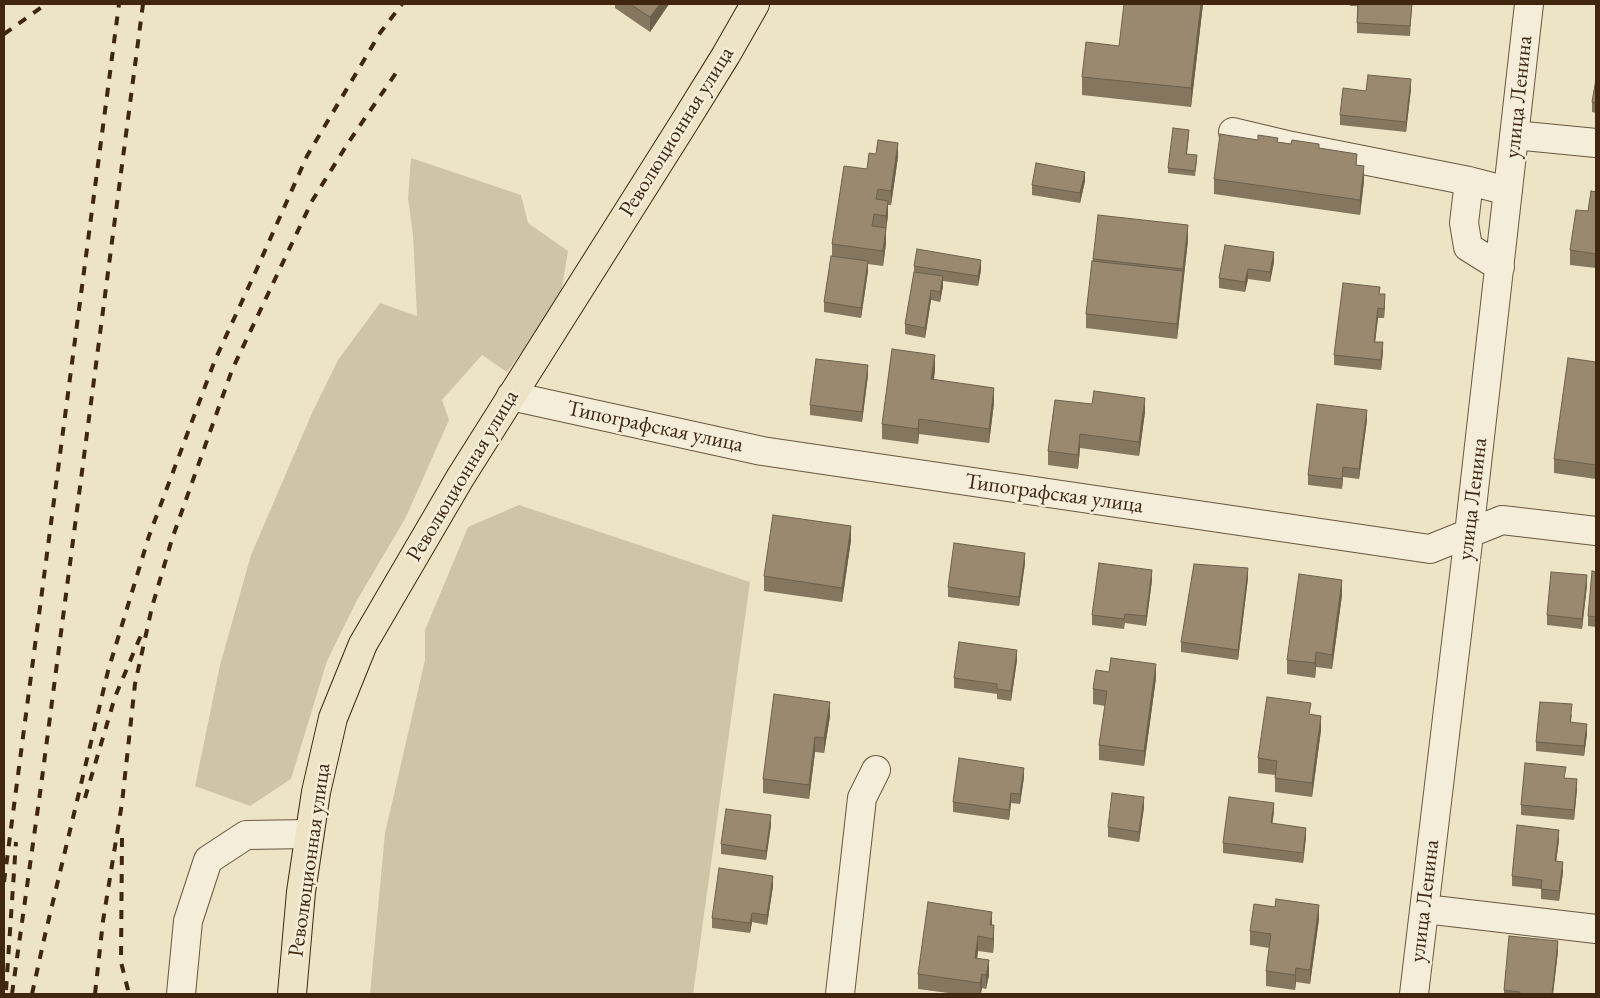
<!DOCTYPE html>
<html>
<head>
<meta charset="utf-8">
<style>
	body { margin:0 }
	#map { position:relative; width:1600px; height:998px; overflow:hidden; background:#ede4c6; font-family:"EB Garamond",serif }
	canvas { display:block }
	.frame { position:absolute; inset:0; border:5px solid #41260f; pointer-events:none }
</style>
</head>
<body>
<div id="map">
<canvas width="1600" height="998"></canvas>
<div class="frame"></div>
</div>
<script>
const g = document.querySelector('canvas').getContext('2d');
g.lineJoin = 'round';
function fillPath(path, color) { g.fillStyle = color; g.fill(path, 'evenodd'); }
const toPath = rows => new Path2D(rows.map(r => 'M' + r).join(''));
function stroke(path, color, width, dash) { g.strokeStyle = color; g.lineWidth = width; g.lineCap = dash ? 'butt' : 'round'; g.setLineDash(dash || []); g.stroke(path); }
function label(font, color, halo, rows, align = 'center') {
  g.font = font + ' "EB Garamond",serif'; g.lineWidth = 5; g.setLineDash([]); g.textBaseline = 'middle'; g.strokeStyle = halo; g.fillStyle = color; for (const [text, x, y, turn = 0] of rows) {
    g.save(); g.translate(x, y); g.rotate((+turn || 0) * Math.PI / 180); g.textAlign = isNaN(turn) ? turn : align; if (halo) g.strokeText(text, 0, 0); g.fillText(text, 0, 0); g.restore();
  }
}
fillPath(toPath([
	[411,158,521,195,528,223,568,251,560,300,507,372,482,355,442,400,449,420,406,517,356,602,327,661,291,779,250,806,195,786,220,665,251,555,312,413,338,360,380,303,417,316,413,235,408,198],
	[519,505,750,582,693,994,370,994,385,833,425,660,425,630,468,527]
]), '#d0c4a7');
const minor = toPath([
	[1233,132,1292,146,1469,181,1508,191],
	[1514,135,1596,143],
	[1469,181,1464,223,1468,247,1500,267],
	[511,396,762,451,1430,549,1502,520,1596,531],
	[1425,909,1596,929],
	[181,994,188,921,208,860,246,835,309,834],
	[840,994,862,798,876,770],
	[1414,994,1469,534,1529,4]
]);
const major = toPath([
	[292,994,301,892,316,792,333,718,363,644,460,478,682,126,726,55,755,4]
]);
stroke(minor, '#6c563d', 30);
stroke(major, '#41260f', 30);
stroke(minor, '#f3edda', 28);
stroke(major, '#ede4c6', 28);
stroke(toPath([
	[4,34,46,4],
	[85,798,115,697,141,635],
	[122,838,121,962,129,994],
	[4,882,119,4],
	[6,990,16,842],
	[12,994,41,786,143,4],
	[32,994,45,935,108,671,149,536,215,360,255,273,307,156,380,33,402,4],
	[95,994,103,921,122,803,135,684,152,607,172,539,232,370,312,201,348,143,398,70]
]), '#41260f', 4, [9, 9]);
fillPath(toPath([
	[615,4,669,4,650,32,615,8],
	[1203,4,1191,107,1082,95,1082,77],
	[1350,4,1412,4,1410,36,1357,33,1357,6,1350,6],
	[1596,79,1596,113,1592,112,1592,102],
	[1411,89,1406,132,1340,125,1340,115,1366,91],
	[1189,135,1187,154,1197,160,1195,176,1168,173,1168,168],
	[1278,142,1319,148,1357,165,1364,181,1360,215,1214,194,1214,179],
	[898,157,891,205,888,205,888,215,886,230,886,243,883,266,868,264,868,271,861,318,824,312,824,302,832,256,832,244,867,169],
	[1085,181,1080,203,1032,195,1032,185],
	[1596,192,1596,268,1570,265,1570,250],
	[1188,240,1177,339,1086,328,1086,314,1093,259],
	[1225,245,1274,262,1270,282,1248,279,1245,292,1219,288,1219,278],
	[914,266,981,270,978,286,943,281,943,286,940,302,931,300,925,338,905,334,905,324,914,273],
	[1380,294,1385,304,1384,318,1378,318,1375,342,1383,352,1381,370,1334,365,1334,355],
	[1596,362,1596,479,1554,473,1554,459],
	[935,370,934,380,994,403,989,443,919,434,918,444,882,439,882,424],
	[868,375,862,422,810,415,810,405],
	[1055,400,1145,412,1139,456,1080,448,1078,469,1048,465,1048,451],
	[1367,420,1359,479,1343,477,1342,489,1308,485,1308,475],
	[851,540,842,602,764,591,764,576],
	[1025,563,1019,606,948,597,948,587],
	[1596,572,1596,627,1588,626,1588,616],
	[1248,578,1238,660,1181,652,1181,642],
	[1152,580,1146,626,1125,623,1124,629,1092,625,1092,615],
	[1587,585,1582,629,1547,625,1547,615],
	[1342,595,1332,669,1316,667,1315,678,1287,674,1287,660],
	[1017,660,1011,701,997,699,997,694,954,688,954,678],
	[1156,678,1144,766,1099,760,1099,745,1105,706,1093,704,1093,689],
	[1311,714,1321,730,1312,797,1275,792,1275,775,1258,773,1258,758],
	[1572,714,1571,722,1587,734,1584,756,1536,751,1536,742],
	[830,716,824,753,815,752,809,799,763,793,763,779],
	[1024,777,1020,804,1011,803,1009,820,953,812,953,802],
	[1565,778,1577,789,1574,820,1521,815,1521,805],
	[1144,807,1139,842,1108,837,1108,827],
	[1274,812,1272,823,1306,837,1303,863,1223,853,1223,843],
	[771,825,766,860,721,854,721,844],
	[1559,840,1556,861,1563,872,1559,901,1541,899,1541,889,1512,886,1512,876],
	[773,886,767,925,752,922,750,933,712,928,712,918],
	[1275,907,1319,919,1310,984,1296,982,1295,990,1266,986,1266,971,1269,948,1250,945,1250,931],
	[992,925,994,940,993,953,978,951,977,959,989,975,986,989,982,988,981,994,956,994,918,989,918,974],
	[1558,951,1553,994,1504,994,1504,990]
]), '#84765f');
fillPath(toPath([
	[660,4,669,4,650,32,650,17],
	[1201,4,1203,4,1191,107,1191,88],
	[1411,79,1411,89,1406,132,1406,122],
	[898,143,898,157,891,205,891,191],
	[1364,166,1364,181,1360,215,1360,200],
	[1085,172,1085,181,1080,203,1080,193],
	[888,201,888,215,886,230,886,243,883,266,883,251,886,229,886,216],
	[1188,225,1188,240,1177,339,1177,324],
	[1274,252,1274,262,1270,282,1270,272],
	[981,260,981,270,978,286,978,276],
	[868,261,868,271,861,318,861,308],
	[1248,269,1248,279,1245,292,1245,282],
	[943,276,943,286,940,302,940,292],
	[931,290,931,300,925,338,925,328],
	[1385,294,1385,304,1384,318,1384,309],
	[1378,308,1378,318,1374,351,1374,342],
	[1383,342,1383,352,1381,370,1381,360],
	[935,355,935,370,931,394,931,379],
	[868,365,868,375,862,422,862,412],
	[994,388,994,403,989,443,989,429],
	[1145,398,1145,412,1139,456,1139,442],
	[1367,410,1367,420,1359,479,1359,469],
	[919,419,919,434,918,444,918,429],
	[1080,434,1080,448,1078,469,1078,455],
	[1343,467,1343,477,1342,489,1342,479],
	[851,526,851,540,842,602,842,588],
	[1025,553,1025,563,1019,606,1019,597],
	[1248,568,1248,578,1238,660,1238,650],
	[1152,570,1152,580,1146,626,1146,616],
	[1587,575,1587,585,1582,629,1582,619],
	[1342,580,1342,595,1332,669,1332,655],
	[1017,650,1017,660,1011,701,1011,691],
	[1316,652,1316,667,1315,678,1315,663],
	[1156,664,1156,678,1144,766,1144,751],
	[830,702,830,716,824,753,824,738],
	[1321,716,1321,730,1312,797,1312,783],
	[1587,724,1587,734,1584,756,1584,746],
	[815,737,815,752,809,799,809,785],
	[1024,768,1024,777,1020,804,1020,794],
	[1577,779,1577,789,1574,820,1574,810],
	[1011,793,1011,803,1009,820,1009,810],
	[1144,797,1144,807,1139,842,1139,832],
	[1274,803,1274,812,1271,833,1271,823],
	[771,815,771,825,766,860,766,851],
	[1306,828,1306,837,1303,863,1303,853],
	[1559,830,1559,840,1555,871,1555,861],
	[1563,862,1563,872,1559,901,1559,891],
	[773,876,773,886,767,925,767,915],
	[1319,905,1319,919,1310,984,1310,970],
	[992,912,992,926,990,939,990,925],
	[752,913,752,922,750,933,750,923],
	[994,925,994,940,993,953,993,939],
	[978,936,978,951,975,973,975,958],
	[1558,941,1558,951,1553,994,1552,994],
	[989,960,989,975,986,989,986,975],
	[1296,968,1296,982,1295,990,1295,975],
	[982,974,982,988,980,994,980,983]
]), '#6c604d');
const building = toPath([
	[630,4,660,4,650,17,630,4],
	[1124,4,1201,4,1191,88,1082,77,1086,42,1119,46,1124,4],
	[1358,4,1412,4,1410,26,1357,23,1358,4],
	[1368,75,1411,79,1406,122,1340,115,1343,88,1366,91,1368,75],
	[1596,79,1596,103,1592,102,1596,79],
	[1173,128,1189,130,1186,154,1197,155,1195,171,1168,168,1173,128],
	[1220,134,1258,140,1258,135,1278,138,1277,142,1291,144,1292,140,1319,144,1319,148,1357,154,1356,165,1364,166,1360,200,1214,179,1220,134],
	[878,140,898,143,891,191,878,189,876,199,888,201,886,216,874,214,872,226,886,228,883,251,832,244,844,166,867,169,869,153,876,154,878,140],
	[1036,163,1085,172,1080,193,1032,185,1036,163],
	[1591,191,1596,192,1596,254,1570,250,1576,210,1588,211,1591,191],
	[1098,215,1188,225,1183,269,1093,259,1098,215],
	[1225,245,1274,252,1270,272,1248,269,1245,282,1219,278,1225,245],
	[917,249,981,260,978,276,914,266,917,249],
	[831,256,868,261,861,308,824,302,831,256],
	[1092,261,1183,271,1177,324,1086,314,1092,261],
	[914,272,943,276,940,292,931,290,925,328,905,324,914,272],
	[1343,283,1380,287,1379,294,1385,294,1384,309,1378,308,1374,342,1383,342,1381,360,1334,355,1343,283],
	[892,349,935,355,931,379,994,388,989,429,919,419,918,429,882,424,892,349],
	[1568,358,1596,362,1596,465,1554,459,1568,358],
	[816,359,868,365,862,412,810,405,816,359],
	[1094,391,1145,398,1139,442,1080,434,1078,455,1048,451,1055,400,1092,404,1094,391],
	[1317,404,1367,410,1359,469,1343,467,1342,479,1308,475,1317,404],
	[773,515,851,526,842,588,764,576,773,515],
	[954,543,1025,553,1019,597,948,587,954,543],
	[1099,563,1152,570,1146,616,1125,614,1124,619,1092,615,1099,563],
	[1194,564,1248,568,1238,650,1181,642,1194,564],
	[1592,571,1596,572,1596,617,1588,616,1592,571],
	[1551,572,1587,575,1582,619,1547,615,1551,572],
	[1299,574,1342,580,1332,655,1316,652,1315,663,1287,660,1299,574],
	[959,642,1017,650,1011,691,997,689,997,684,954,678,959,642],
	[1111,658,1156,664,1144,751,1099,745,1107,691,1093,689,1096,670,1109,672,1111,658],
	[774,694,830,702,824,738,815,737,809,785,763,779,774,694],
	[1267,697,1311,703,1309,714,1321,716,1312,783,1275,778,1277,761,1258,758,1267,697],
	[1540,702,1572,704,1570,722,1587,724,1584,746,1536,742,1540,702],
	[959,758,1024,768,1020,794,1011,793,1009,810,953,802,959,758],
	[1525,763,1566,767,1564,778,1577,779,1574,810,1521,805,1525,763],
	[1112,793,1144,797,1139,832,1108,827,1112,793],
	[1229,797,1274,803,1271,823,1306,828,1303,853,1223,843,1229,797],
	[726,809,771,815,766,851,721,844,726,809],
	[1517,825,1559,830,1555,861,1563,862,1559,891,1541,889,1542,880,1512,876,1517,825],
	[719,868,773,876,767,915,752,913,750,923,712,918,719,868],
	[1276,899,1319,905,1310,970,1296,968,1295,975,1266,971,1271,934,1250,931,1254,904,1275,907,1276,899],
	[928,902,992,912,990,925,994,925,993,939,978,936,975,958,989,960,986,975,982,974,980,983,918,974,928,902],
	[1509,936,1558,941,1552,994,1520,994,1520,992,1504,990,1509,936]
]);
fillPath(building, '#9a896e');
stroke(building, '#6c604d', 1);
label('22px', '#41260f', '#f3edda', [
	["улица Ленина",1519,97,-84],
	["Революционная улица",677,132,-58],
	["Типографская улица",655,427,12],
	["Революционная улица",463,476,-59],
	["Типографская улица",1054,494,8],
	["улица Ленина",1473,499,-83],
	["Революционная улица",310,860,-82],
	["улица Ленина",1425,901,-83]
]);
</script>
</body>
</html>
